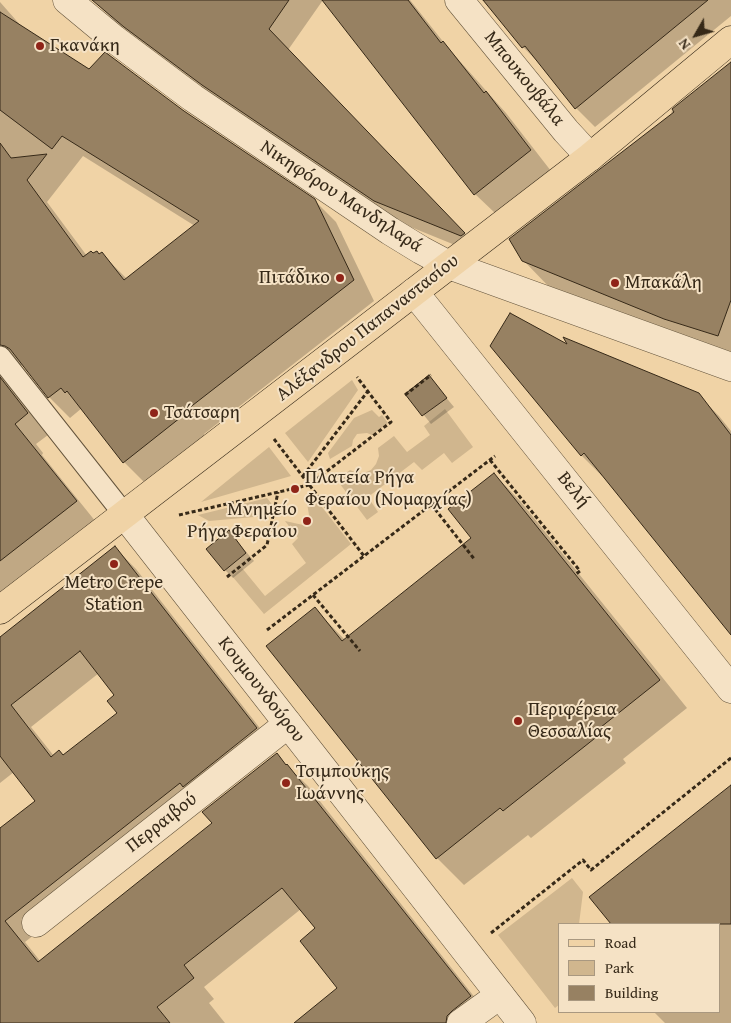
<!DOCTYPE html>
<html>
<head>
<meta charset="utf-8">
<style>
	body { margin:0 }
	#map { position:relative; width:731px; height:1023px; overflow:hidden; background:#f0d3a6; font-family:"Gentium Book Plus",serif }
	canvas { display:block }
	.legend { position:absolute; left:558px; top:923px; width:162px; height:90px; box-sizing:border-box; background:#f5e2c5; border:1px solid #a99880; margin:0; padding:6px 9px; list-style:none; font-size:15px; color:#362918 }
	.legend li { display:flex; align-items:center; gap:10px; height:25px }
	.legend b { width:25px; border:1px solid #a99880 }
	.north { position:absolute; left:671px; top:10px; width:50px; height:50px; -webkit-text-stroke:4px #f5e2c5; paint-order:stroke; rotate:232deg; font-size:14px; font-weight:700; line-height:20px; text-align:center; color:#362918 }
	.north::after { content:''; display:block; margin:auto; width:18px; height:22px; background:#362918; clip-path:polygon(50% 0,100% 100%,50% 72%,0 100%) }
</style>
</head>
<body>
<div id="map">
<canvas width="731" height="1023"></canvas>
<ul class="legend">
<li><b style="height:6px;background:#f0d3a6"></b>Road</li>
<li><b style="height:14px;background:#d0b68e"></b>Park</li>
<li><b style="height:14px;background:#978162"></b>Building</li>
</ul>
<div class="north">N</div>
</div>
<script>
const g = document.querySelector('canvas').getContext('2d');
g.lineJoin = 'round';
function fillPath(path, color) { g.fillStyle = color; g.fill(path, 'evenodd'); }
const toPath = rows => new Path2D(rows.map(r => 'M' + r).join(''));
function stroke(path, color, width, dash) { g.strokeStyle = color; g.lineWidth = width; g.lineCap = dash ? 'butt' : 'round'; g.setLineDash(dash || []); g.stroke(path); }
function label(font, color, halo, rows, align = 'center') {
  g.font = font + ' "Gentium Book Plus",serif'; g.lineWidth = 4; g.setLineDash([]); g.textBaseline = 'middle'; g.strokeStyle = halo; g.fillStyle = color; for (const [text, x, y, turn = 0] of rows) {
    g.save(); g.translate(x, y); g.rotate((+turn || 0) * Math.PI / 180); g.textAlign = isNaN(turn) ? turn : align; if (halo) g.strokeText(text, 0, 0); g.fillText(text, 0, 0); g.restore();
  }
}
fillPath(toPath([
	[352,380,358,390,308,462,285,433],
	[445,409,473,447,452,463,444,453,422,470,414,462,368,497,378,512,367,520,337,480,350,470,357,473,364,473,371,470,376,464,379,456,378,448,394,436,407,452,430,435,424,426],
	[372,410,379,417,382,415,388,423,372,435,367,433,357,434,353,440,352,446,330,459,328,453,354,418],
	[269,447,291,476,201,502],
	[314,497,351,544,264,614,232,576,242,568,265,596,306,563,292,544,298,538,285,521,303,525,310,521,307,503],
	[267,498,275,508,265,516,209,521,198,515],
	[572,878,583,892,579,924,560,924,560,1004,555,1008,498,935]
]), '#d0b68e');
fillPath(toPath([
	[93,0,410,0,449,49,506,113,551,171,496,214,475,194,323,0,288,50,485,254,482,256,396,221,224,105,146,47,114,21],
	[492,0,731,0,731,16,595,127,576,108,542,66,523,47],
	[0,2,22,27,89,70,183,112,314,200,336,222,374,301,204,434,205,436,145,483,124,462,82,408,70,418,49,397,24,365,20,365,13,368,48,435,36,444,43,453,42,455,96,522,31,574,28,571,0,593],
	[83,156,195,226,127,279,102,254,100,256,87,256,47,202],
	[731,64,731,360,554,292,523,260,673,114,671,112],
	[491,346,570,347,698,395,719,416,731,431,731,633,603,475,602,476,582,456],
	[429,377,454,407,431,424,407,394],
	[494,474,521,502,687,708,623,759,626,763,531,838,528,835,464,885,437,858,315,609,345,640,473,538],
	[229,532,254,561,233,578,225,570],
	[115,548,136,569,277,750,201,803,25,942,41,962,213,824,276,755,308,786,491,1018,484,1023,296,1023,339,988,317,929,301,909,204,987,214,999,209,1003,225,1023,0,1023,0,829,37,801,14,772,0,783,0,638],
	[99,673,116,695,118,713,63,756,54,756,31,727],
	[731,787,731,1023,665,1023,654,1012,720,1012,720,924,612,924,591,897]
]), '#0003');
const building = toPath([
	[92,0,289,0,269,29,465,233,461,236,374,201,202,85,124,27,92,0],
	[322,0,408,0,441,43,443,41,484,93,486,91,531,150,474,195,322,0],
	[483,0,708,0,575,109,525,46,522,48,483,0],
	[0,12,89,69,105,52,184,111,315,199,354,280,184,412,185,414,123,463,67,391,65,393,61,388,48,398,10,349,5,346,0,345,0,143,11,158,47,154,27,180,83,257,91,251,93,253,97,251,99,254,102,252,124,280,199,221,62,136,52,149,0,110,0,12],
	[731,62,731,300,718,336,664,319,522,261,509,239,674,112,672,109,731,62],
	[510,313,567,344,563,337,699,393,731,435,731,635,584,453,581,456,490,346,510,313],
	[429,375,447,398,422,416,405,394,429,375],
	[0,377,28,413,15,424,77,501,0,561,0,377],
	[494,473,660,680,596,731,599,735,503,811,500,808,436,859,266,646,315,607,342,641,471,538,448,509,494,473],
	[229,530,246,553,224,571,206,549,229,530],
	[115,546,257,728,183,787,180,783,5,921,38,962,212,823,202,812,277,753,286,765,287,764,471,996,452,1011,447,1016,446,1023,294,1023,337,988,300,941,315,928,282,888,184,965,194,978,157,1007,170,1023,0,1023,0,828,35,801,0,756,0,637,115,546],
	[80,651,114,695,107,701,117,713,63,755,59,750,51,757,11,705,80,651],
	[731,785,731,924,611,924,589,897,731,785]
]);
fillPath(building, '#978162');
stroke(building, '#362918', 1);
const pedestrian = toPath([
	[0,357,124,514]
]);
const minor = toPath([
	[459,0,566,131,590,157],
	[414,292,731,689],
	[36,923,288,724],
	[461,1023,500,995]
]);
const tertiary = toPath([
	[67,0,114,39,193,98,390,231,421,250,449,265,731,367],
	[124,514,522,1023]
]);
const primary = toPath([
	[0,610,590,157,731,40]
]);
stroke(pedestrian, '#64543c', 23);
stroke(minor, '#64543c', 29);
stroke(tertiary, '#64543c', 29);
stroke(primary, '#362918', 29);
stroke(toPath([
	[405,395,431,375],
	[274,439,364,556],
	[490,460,580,571,576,574],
	[303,476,368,391],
	[431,504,475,560],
	[179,515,309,485,391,422,357,377],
	[227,577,267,545,278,492],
	[313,595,360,651],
	[267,630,495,456],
	[491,933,583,860,591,870,731,758]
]), '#362918', 3, [4, 2.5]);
stroke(pedestrian, '#f5e2c5', 21);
stroke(minor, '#f5e2c5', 28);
stroke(tertiary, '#f5e2c5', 28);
stroke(primary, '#f0d3a6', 28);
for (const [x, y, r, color] of [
	[40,46,5,"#8f2418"],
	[340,278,5,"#8f2418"],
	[615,283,5,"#8f2418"],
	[154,413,5,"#8f2418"],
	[295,489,5,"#8f2418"],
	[307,521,5,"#8f2418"],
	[114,564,5,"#8f2418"],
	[518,721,5,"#8f2418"],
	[286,783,5,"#8f2418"]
]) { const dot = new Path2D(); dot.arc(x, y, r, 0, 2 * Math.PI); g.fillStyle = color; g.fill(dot); stroke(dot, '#f5e2c5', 2); }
label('19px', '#362918', '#f5e2c5', [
	["Γκανάκη",50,46],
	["Πιτάδικο",330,278,"right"],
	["Μπακάλη",625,283],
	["Τσάτσαρη",164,413],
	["Πλατεία Ρήγα",305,478],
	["Φεραίου (Νομαρχίας)",305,500],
	["Μνημείο",297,510,"right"],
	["Ρήγα Φεραίου",297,532,"right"],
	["Metro Crepe",114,583,"center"],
	["Station",114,605,"center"],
	["Περιφέρεια",528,710],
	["Θεσσαλίας",528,732],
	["Τσιμπούκης",296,772],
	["Ιωάννης",296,794]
], 'left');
label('19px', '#362918', '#f5e2c5', [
	["Μπουκουβάλα",524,79,51],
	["Νικηφόρου Μανδηλαρά",341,197,33],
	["Αλέξανδρου Παπαναστασίου",368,328,-38],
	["Βελή",573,490,51],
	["Κουμουνδούρου",261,690,52],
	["Περραιβού",162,823,-38]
]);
</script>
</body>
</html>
